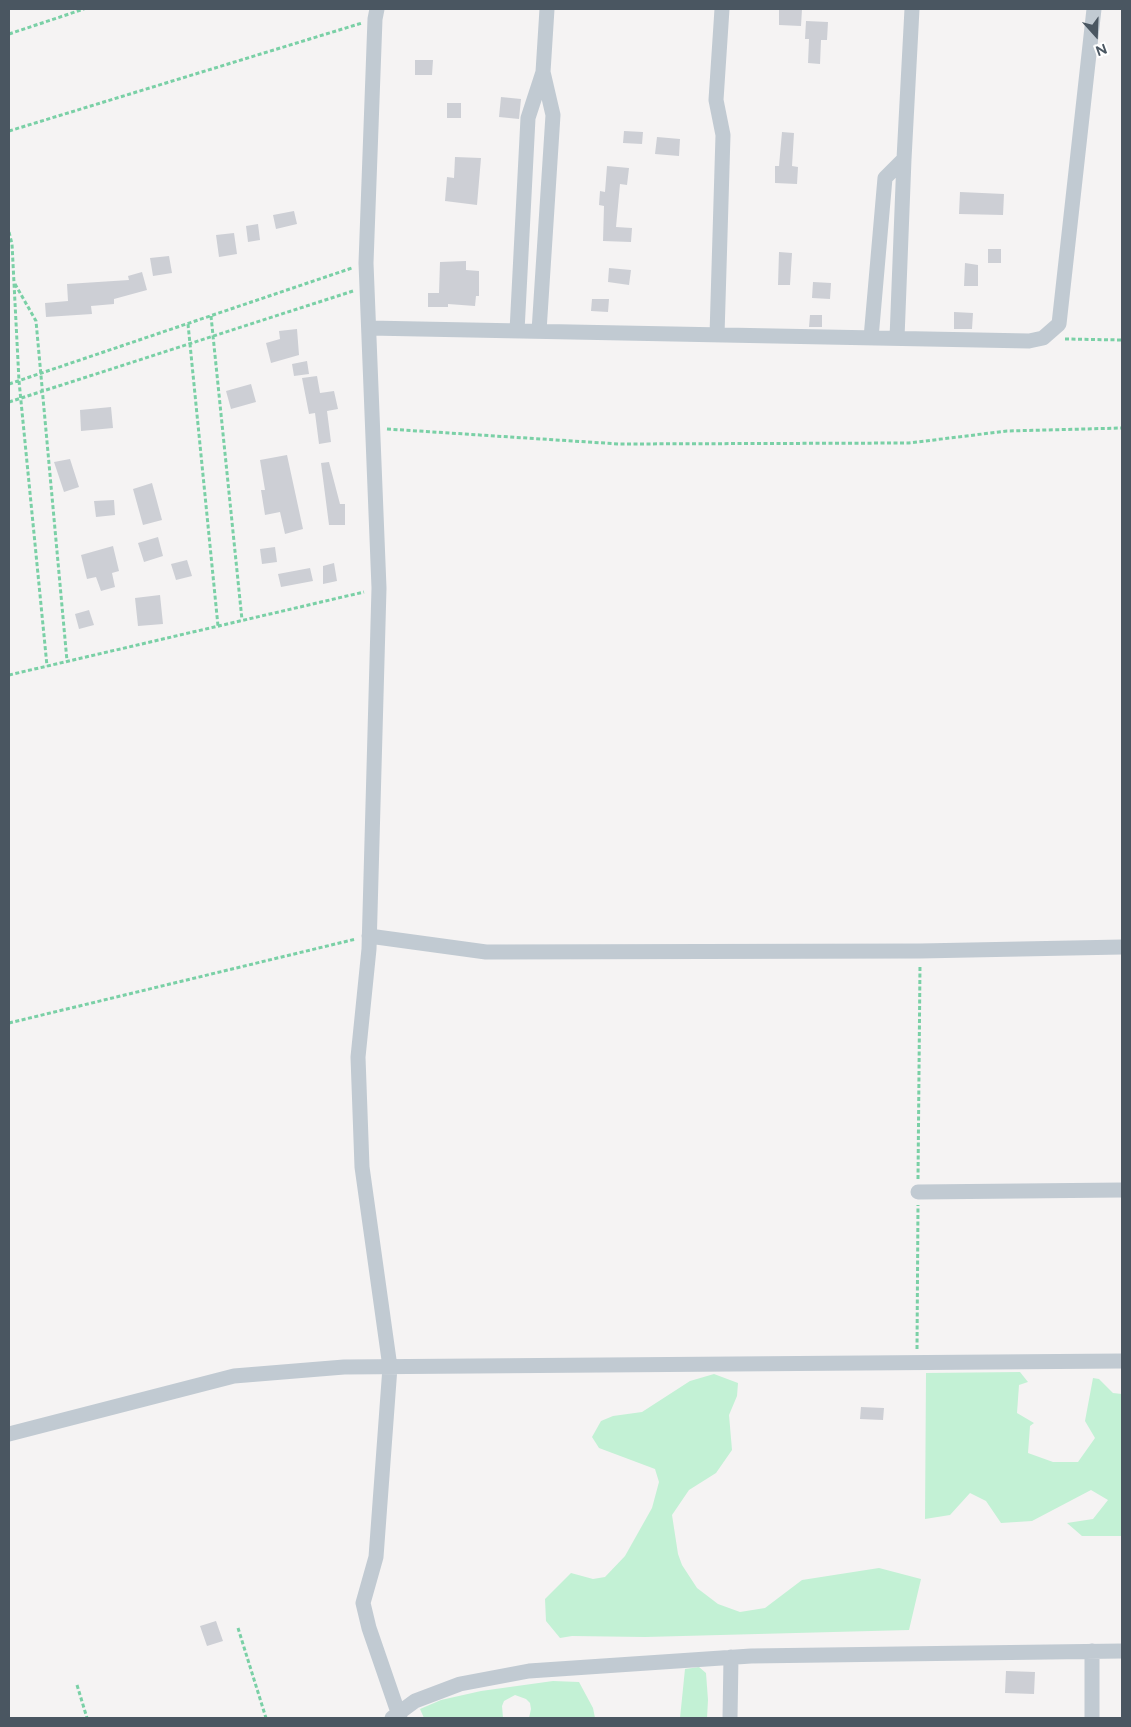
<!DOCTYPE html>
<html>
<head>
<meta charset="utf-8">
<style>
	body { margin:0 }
	#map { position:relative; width:1131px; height:1727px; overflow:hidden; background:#f5f3f3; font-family:Figtree,sans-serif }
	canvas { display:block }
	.frame { position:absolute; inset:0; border:10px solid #4a5661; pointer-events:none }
	.north { position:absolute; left:1071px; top:10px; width:50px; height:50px; -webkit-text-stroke:4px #fff; paint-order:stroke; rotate:160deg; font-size:14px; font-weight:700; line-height:20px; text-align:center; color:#4a5661 }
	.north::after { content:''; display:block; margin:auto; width:18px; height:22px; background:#4a5661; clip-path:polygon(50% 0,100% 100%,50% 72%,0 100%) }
</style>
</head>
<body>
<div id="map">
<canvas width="1131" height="1727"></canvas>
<div class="frame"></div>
<div class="north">N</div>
</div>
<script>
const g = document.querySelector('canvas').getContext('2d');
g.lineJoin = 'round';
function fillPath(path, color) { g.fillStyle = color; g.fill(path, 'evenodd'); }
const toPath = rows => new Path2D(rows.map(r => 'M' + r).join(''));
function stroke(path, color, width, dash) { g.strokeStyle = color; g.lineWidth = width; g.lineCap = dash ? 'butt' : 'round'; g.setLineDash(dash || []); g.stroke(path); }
fillPath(toPath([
	[1020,1372,1028,1382,1019,1385,1017,1413,1034,1423,1030,1426,1028,1453,1053,1462,1078,1462,1095,1438,1085,1421,1093,1378,1099,1379,1113,1393,1122,1394,1122,1536,1082,1536,1067,1523,1093,1519,1108,1500,1091,1490,1032,1521,1001,1523,986,1501,970,1493,950,1515,925,1519,926,1373],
	[714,1374,738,1383,737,1396,729,1415,732,1450,716,1473,689,1490,672,1515,678,1554,682,1565,697,1588,718,1604,740,1612,765,1608,802,1580,879,1568,921,1579,909,1630,645,1637,572,1636,560,1638,546,1621,545,1599,571,1573,593,1579,605,1577,625,1556,652,1508,659,1482,655,1469,599,1448,592,1437,601,1421,613,1416,642,1412,690,1381],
	[699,1667,706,1673,708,1700,707,1718,680,1718,685,1669],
	[553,1681,579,1682,593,1708,595,1718,529,1718,531,1709,530,1703,526,1699,515,1695,504,1701,502,1706,503,1718,424,1718,420,1709,441,1700,481,1691]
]), '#c3f1d5');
fillPath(toPath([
	[779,9,802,9,801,26,779,25],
	[806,21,828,22,827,40,821,40,820,64,808,63,809,39,805,39],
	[415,60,433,60,432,75,415,75],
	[501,97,521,99,519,119,499,117],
	[447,103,461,103,461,118,447,118],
	[624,131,643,132,642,144,623,143],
	[782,132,794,133,792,166,798,167,797,184,775,183,775,166,779,166],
	[657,137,680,139,679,156,655,154],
	[455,157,481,158,477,205,445,201,447,177,454,178],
	[607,166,629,168,627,185,620,184,616,227,632,228,631,242,603,241,604,206,599,205,600,191,605,192],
	[960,192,1004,194,1003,215,959,214],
	[294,211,297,224,276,229,273,215],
	[258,224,260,240,248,242,246,226],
	[234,233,237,254,219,257,216,235],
	[988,249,1001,249,1001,263,988,263],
	[779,252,792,253,790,285,778,285],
	[169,256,172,273,153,276,150,258],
	[466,261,466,270,479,271,479,296,476,296,475,306,448,304,448,307,428,307,428,293,439,293,440,262],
	[965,263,978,265,978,286,964,286],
	[609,268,631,270,629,285,608,282],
	[142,272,147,290,114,299,114,304,91,306,92,314,46,317,45,303,68,301,67,284,129,280,128,276],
	[813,282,831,283,830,299,812,298],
	[592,299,609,299,608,312,591,311],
	[954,312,973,313,972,329,954,329],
	[810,315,822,315,822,327,809,327],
	[297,329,299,355,271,363,266,343,280,339,279,331],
	[307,361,309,374,294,376,292,364],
	[317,376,320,393,334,391,338,409,327,411,331,442,319,444,315,413,309,414,302,378],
	[251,384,256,402,231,409,226,391],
	[111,407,113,428,81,431,80,410],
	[287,455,303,529,285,534,280,512,265,515,261,490,265,490,260,460],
	[70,459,79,487,64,492,54,462],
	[329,462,340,504,345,504,345,525,329,525,321,463],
	[152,483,162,520,143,525,133,489],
	[114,500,115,515,96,517,94,501],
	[158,537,163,556,144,562,138,543],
	[113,546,119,571,112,573,115,587,101,591,96,577,87,579,81,555],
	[275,547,277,562,262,564,260,549],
	[187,560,192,576,176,580,171,564],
	[334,563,337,581,323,584,323,566],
	[310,568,313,581,281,587,278,574],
	[160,595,163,624,138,626,135,598],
	[89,610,94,625,79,629,75,614],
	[861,1407,884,1408,883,1420,860,1419],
	[216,1621,223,1641,207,1646,200,1626],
	[1006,1671,1035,1672,1034,1694,1005,1693]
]), '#cdcfd5');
stroke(toPath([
	[9,34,84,9],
	[9,131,362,23],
	[9,232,12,244,19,381,47,666],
	[15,284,36,321,67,661],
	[211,316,242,620],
	[188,324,218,626],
	[1065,339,1122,340],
	[9,384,352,268],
	[9,402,353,291],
	[387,429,619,444,909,443,1007,431,1122,428],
	[9,675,364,592],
	[9,1023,356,939],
	[918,1179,920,965],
	[917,1349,918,1205],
	[238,1628,266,1718],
	[77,1685,87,1718]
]), '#7ad0a6', 3, [4, 2.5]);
stroke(toPath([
	[377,9,375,19,366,263,379,588,369,949,358,1057,362,1167,390,1367,376,1557,363,1603,369,1628,400,1718],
	[543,72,547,9],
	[904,159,912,9],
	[369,328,1029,341,1043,338,1059,324,1094,9],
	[517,331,528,118,543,72,553,115,539,331],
	[717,335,723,135,716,100,722,9],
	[871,338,885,178,904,159,897,338],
	[369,936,486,952,920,951,1122,947],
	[918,1192,1122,1190],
	[9,1434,234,1376,344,1367,1122,1361],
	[1092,1651,1092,1718],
	[392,1718,415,1701,460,1684,529,1671,751,1656,1122,1651],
	[730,1718,731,1657]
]), '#c1cad2', 15);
</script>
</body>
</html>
